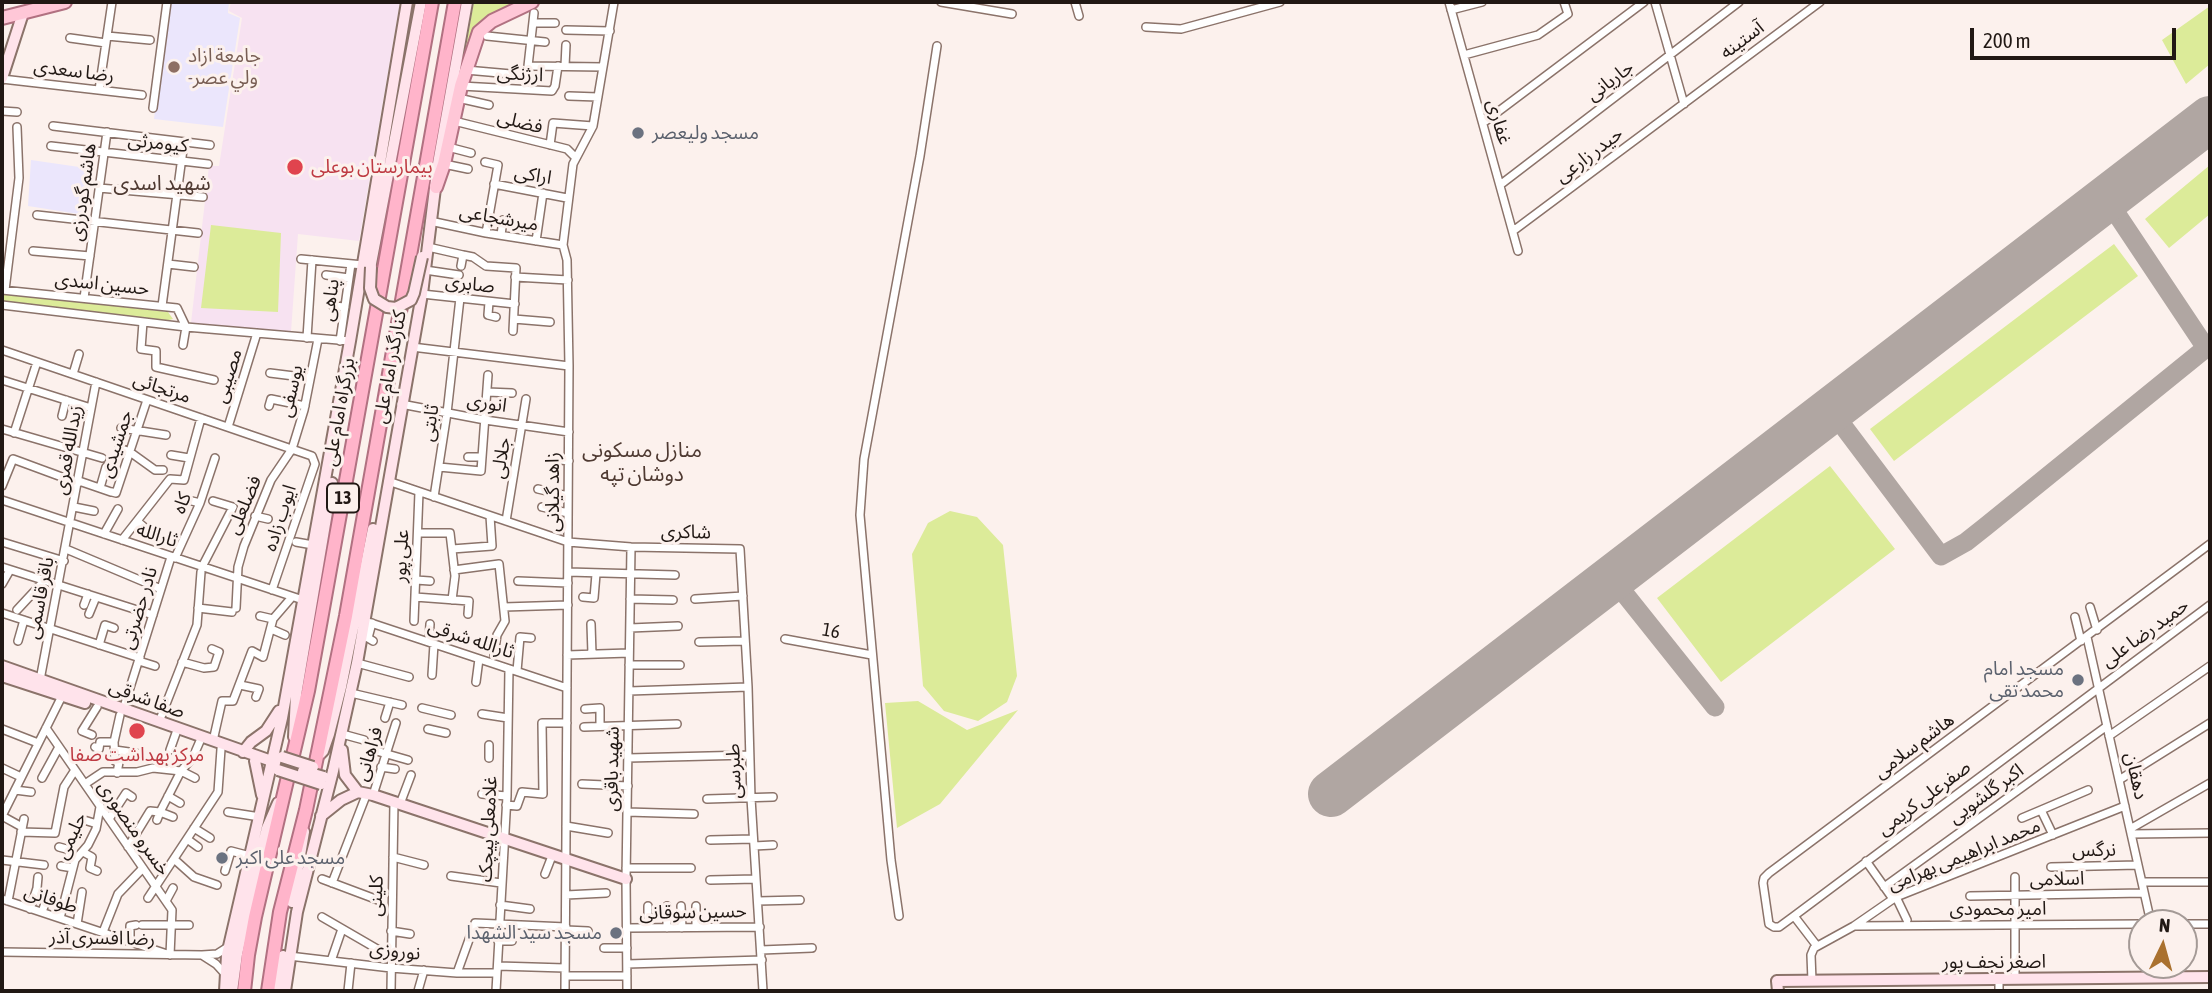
<!DOCTYPE html>
<html>
<head>
<meta charset="utf-8">
<style>
	body { margin:0 }
	#map { position:relative; width:2212px; height:993px; overflow:hidden; background:#fcf1ed; font-family:"Asap Condensed",sans-serif }
	canvas { display:block }
	.frame { position:absolute; inset:0; border:4px solid #211814; pointer-events:none }
	.north { position:absolute; left:2128px; top:909px; width:70px; height:70px; box-sizing:border-box; background:#fcf1ed; border:2px solid #a49a96; border-radius:50%; rotate:5deg; font-size:19px; font-weight:700; line-height:28px; text-align:center; color:#211814 }
	.north::after { content:''; display:block; margin:auto; width:24px; height:32px; background:#aa712f; clip-path:polygon(50% 0,100% 100%,50% 72%,0 100%) }
	.scale { position:absolute; left:1970px; top:28px; width:206px; height:32px; box-sizing:border-box; border:4px solid #211814; border-top:0; padding-left:9px; font-size:21px; line-height:24px; white-space:nowrap; color:#211814; -webkit-text-stroke:5px #fcf1ed; paint-order:stroke }
</style>
</head>
<body>
<div id="map">
<canvas width="2212" height="993"></canvas>
<div class="frame"></div>
<div class="north">N</div>
<div class="scale">200 m</div>
</div>
<script>
const g = document.querySelector('canvas').getContext('2d');
g.lineJoin = 'round';
function fillPath(path, color) { g.fillStyle = color; g.fill(path, 'evenodd'); }
const toPath = rows => new Path2D(rows.map(r => 'M' + r).join(''));
function stroke(path, color, width, dash) { g.strokeStyle = color; g.lineWidth = width; g.lineCap = dash ? 'butt' : 'round'; g.setLineDash(dash || []); g.stroke(path); }
function label(font, color, halo, rows, align = 'center') {
  g.font = font + ' "Asap Condensed","Noto Sans Arabic",sans-serif'; g.lineWidth = 6; g.setLineDash([]); g.textBaseline = 'middle'; g.strokeStyle = halo; g.fillStyle = color; for (const [text, x, y, turn = 0] of rows) {
    g.save(); g.translate(x, y); g.rotate((+turn || 0) * Math.PI / 180); g.textAlign = isNaN(turn) ? turn : align; if (halo) g.strokeText(text, 0, 0); g.fillText(text, 0, 0); g.restore();
  }
}
fillPath(toPath([
	[170,2,229,2,228,13,240,18,223,127,154,119],
	[31,160,93,169,85,215,28,206]
]), '#ebe6fc');
fillPath(toPath([
	[231,2,400,2,359,241,298,234,291,332,191,323,209,166,219,166,242,18,229,11]
]), '#f7e2f1');
fillPath(toPath([
	[474,2,504,2,518,5,478,26,470,38,465,51],
	[2210,6,2210,64,2186,84,2162,40],
	[2210,165,2210,214,2169,248,2145,219],
	[211,225,281,233,278,312,201,308],
	[2114,244,2138,276,1894,461,1870,429],
	[2,293,168,312,173,319,165,321,5,302,2,301],
	[1830,466,1895,549,1721,682,1657,598],
	[950,511,977,517,1003,545,1017,676,1007,702,978,721,944,711,923,686,912,554,928,523],
	[918,701,967,730,1018,710,940,804,897,828,885,703]
]), '#dceb99');
stroke(toPath([
	[1831,410,1941,556,1966,542,1985,527,2206,348,2106,198],
	[1612,578,1715,707]
]), '#b0a6a2', 19);
stroke(toPath([
	[1331,794,2210,119]
]), '#b0a6a2', 46);
const minor = toPath([
	[941,2,1012,14],
	[1075,2,1079,16],
	[1449,2,1518,251],
	[1655,2,1684,104],
	[1451,10,1482,2],
	[534,13,528,66,603,67],
	[533,23,555,23],
	[1146,27,1181,29,1280,2],
	[566,30,610,31],
	[107,36,150,40],
	[487,36,545,42],
	[70,38,106,43],
	[1464,55,1538,35,1568,14,1564,2],
	[565,66,566,45],
	[466,70,511,74],
	[2,79,142,95],
	[461,86,552,91,555,86,558,66],
	[99,90,112,2],
	[569,96,598,97],
	[458,98,489,105],
	[153,108,167,2],
	[2,111,17,112],
	[454,121,567,149,575,157],
	[1483,123,1644,2],
	[53,126,210,145],
	[550,145,553,123,593,126],
	[51,146,208,164],
	[448,147,471,153],
	[485,162,498,165,486,233],
	[444,164,468,169],
	[494,184,567,198],
	[1500,185,1739,2],
	[99,188,203,197],
	[37,215,198,233],
	[430,221,486,233,563,245],
	[1513,231,1820,2],
	[501,235,503,220],
	[536,241,543,193],
	[428,247,463,255,461,266],
	[33,251,90,256],
	[463,255,473,257,486,266,516,268,513,331],
	[301,259,363,265],
	[168,264,194,267],
	[425,270,459,275],
	[326,275,349,278],
	[515,277,568,280],
	[2,290,177,308,186,327,183,345],
	[5,290,19,178,17,127],
	[422,294,515,304],
	[84,298,107,132],
	[489,302,488,315,496,317],
	[2,305,186,327,350,341],
	[162,306,184,142],
	[333,306,345,307],
	[514,319,550,322],
	[143,322,141,349,156,351,156,367,214,380],
	[307,338,312,260],
	[340,341,351,264],
	[412,347,569,366],
	[2,350,312,456,315,464,272,590],
	[270,373,310,378],
	[73,374,79,354],
	[2,380,91,408],
	[487,392,512,393],
	[401,404,485,420,569,432],
	[269,406,271,399,305,406],
	[62,416,66,400],
	[228,427,257,333],
	[121,428,166,435],
	[2,429,102,458],
	[14,433,37,362],
	[119,448,130,452,155,470,163,470],
	[171,455,189,458],
	[468,457,482,457],
	[552,459,569,461],
	[439,467,481,471,488,375],
	[79,481,111,492],
	[388,481,568,542,631,547,740,549,748,687,751,798,763,991],
	[2,486,13,459,78,483],
	[100,488,106,467],
	[538,489,568,496],
	[112,492,116,493,147,400],
	[434,497,447,413,460,298],
	[184,499,200,503],
	[2,500,303,600],
	[74,507,94,511],
	[542,507,568,513],
	[255,516,268,519],
	[137,521,151,533],
	[506,521,526,399],
	[418,533,450,533,455,576,452,600],
	[104,534,118,509],
	[122,540,170,479,184,480,201,418],
	[2,542,64,561],
	[296,542,313,545],
	[2210,544,1769,873,1764,878,1763,883,1769,924,1774,927,1779,927,1794,916,2210,605],
	[66,549,161,589],
	[452,549,492,546,490,516],
	[175,558,200,503,215,458],
	[2,567,153,615],
	[202,567,233,507,213,501],
	[454,570,499,564,505,621,497,635,494,655],
	[568,572,675,575],
	[416,580,430,581],
	[518,581,568,583],
	[2,584,10,570],
	[415,597,469,601,468,614],
	[583,597,594,598,596,574],
	[630,599,673,600],
	[695,599,743,596],
	[84,605,88,594],
	[504,607,568,605],
	[2090,607,2097,630],
	[198,608,232,612],
	[236,608,238,567,244,546,271,480,292,449,304,410,318,339],
	[17,610,44,581],
	[2,613,140,658],
	[89,614,96,597],
	[260,616,273,619],
	[2075,617,2081,641],
	[365,621,567,688],
	[414,621,419,492],
	[372,623,368,638,373,641],
	[591,624,592,654],
	[630,628,678,626],
	[271,629,285,635],
	[2087,637,2151,923],
	[785,639,872,655],
	[18,641,24,620],
	[429,642,430,624],
	[699,642,745,641],
	[99,645,105,625,114,628],
	[567,655,629,653],
	[139,661,155,666],
	[182,662,204,668,214,667,219,652,212,649],
	[357,663,409,677],
	[629,665,680,665],
	[517,671,520,637,531,638],
	[432,675,434,644],
	[40,680,96,382],
	[476,682,479,659],
	[240,685,259,689,256,697],
	[629,691,748,687],
	[351,693,402,705],
	[422,708,451,715],
	[585,709,600,708,600,726],
	[123,710,171,557],
	[482,714,508,718],
	[385,718,390,702],
	[159,722,197,625,201,572],
	[584,727,677,724],
	[2,729,38,743],
	[428,729,446,733],
	[342,734,364,740],
	[92,735,82,731,97,707],
	[2109,736,2210,666],
	[213,741,222,701,233,701,252,651,263,657,273,619,292,597],
	[95,747,99,749,100,742,114,742],
	[115,750,136,753],
	[170,750,176,733],
	[373,750,408,760],
	[489,758,489,745],
	[628,758,749,755],
	[381,767,395,769],
	[2,768,21,777],
	[117,773,119,762,115,761,114,742,120,715],
	[42,778,59,747],
	[2119,780,2210,723],
	[85,784,103,772,137,772,153,768,181,771,193,757,200,741],
	[582,784,628,786],
	[15,790,31,792],
	[482,794,507,796],
	[373,795,396,723],
	[168,796,180,803],
	[707,799,773,797],
	[400,804,411,775],
	[506,805,517,806,522,792,543,794,542,723,567,723],
	[228,812,260,817],
	[627,812,694,814],
	[2,816,62,696],
	[2,816,22,827],
	[2022,818,2041,810],
	[109,819,126,793,132,797],
	[84,820,97,824],
	[157,820,160,812,173,817],
	[566,826,608,833],
	[194,828,210,838],
	[2130,829,2210,783],
	[21,832,55,833,64,787,75,770],
	[2131,834,2210,833],
	[2053,835,2041,810,2088,790],
	[187,839,198,847],
	[710,840,753,839],
	[754,846,773,845],
	[59,847,70,850,69,858,75,860],
	[128,847,150,811,160,812,181,771,195,778],
	[83,852,92,857,90,868,97,871],
	[393,857,424,865],
	[174,859,194,877,217,885],
	[2,860,44,865],
	[1866,861,1893,899],
	[61,866,73,868],
	[2051,867,2138,865],
	[626,868,691,868],
	[225,871,231,851,250,856],
	[545,874,552,856],
	[451,876,501,883],
	[322,879,378,900],
	[710,880,756,879],
	[2142,882,2210,882],
	[332,883,367,793],
	[1884,887,2107,726],
	[566,895,606,893],
	[1970,896,2144,893],
	[1896,897,1907,920],
	[148,898,218,792,221,749],
	[2,899,170,955,172,910,46,728],
	[8,901,24,819],
	[166,901,173,888],
	[758,901,800,900],
	[500,905,530,909],
	[648,906,648,928],
	[667,906,667,928],
	[681,906,682,928],
	[696,906,696,927],
	[30,909,37,888,38,877],
	[42,912,48,895],
	[899,916,891,860,860,515,864,459,920,156,937,46],
	[1794,916,1817,946],
	[322,917,391,957],
	[60,918,75,860,88,845,96,829,100,807],
	[77,924,82,892],
	[2184,924,2210,924],
	[142,925,189,925],
	[1856,926,2142,924],
	[627,928,760,927],
	[566,930,588,931],
	[391,931,410,934],
	[103,932,118,894,143,868],
	[498,941,512,941],
	[130,942,130,926,136,925],
	[604,948,627,948],
	[761,950,812,948],
	[2,952,202,955],
	[289,956,391,968,457,973,497,973],
	[331,961,342,929],
	[627,964,762,960],
	[2160,965,2163,978],
	[498,966,565,968],
	[457,973,475,923,566,927],
	[226,975,216,964,202,955,217,954,228,947],
	[565,976,627,976],
	[1999,979,1999,991],
	[2015,979,2015,877],
	[1812,981,1811,955,1814,948,1854,926,1896,897,2125,806],
	[348,991,351,963],
	[391,991,394,802],
	[418,991,424,970],
	[496,991,507,796,509,669],
	[565,991,569,366,567,260,563,245,573,164,593,126,614,2],
	[627,991,626,879,631,547]
]);
const secondary = toPath([
	[2,78,23,13],
	[369,274,421,2],
	[2,666,280,764],
	[2,676,85,703],
	[294,737,296,695,332,483],
	[342,750,345,775,358,792],
	[243,752,251,742,266,731,279,711],
	[320,754,323,751,329,734,341,687,373,529],
	[255,761,262,795],
	[358,792,373,795,626,879],
	[321,816,341,800,358,792],
	[292,902,304,832],
	[225,991,227,955,282,718,350,341,407,2],
	[232,991,237,954,256,872,267,828,278,803],
	[277,991,283,956],
	[285,991,297,912,333,771,357,663,422,294,438,164,467,2],
	[1778,991,1777,981,2210,977]
]);
const primary = toPath([
	[2,18,65,2],
	[436,187,444,164,461,86,479,32,492,21,532,2]
]);
const trunk = toPath([
	[244,991,248,955,255,917,308,691,322,614,432,2],
	[268,991,280,912,306,810,346,616,455,2]
]);
stroke(minor, '#8b736a', 10);
stroke(secondary, '#8b736a', 14);
stroke(primary, '#b17181', 16);
stroke(trunk, '#b17181', 16);
stroke(minor, '#fff', 7);
stroke(secondary, '#ffe3eb', 10);
stroke(primary, '#ffc7d7', 12);
stroke(trunk, '#ffb4ca', 12);
const secondaryBridge = toPath([
	[371,267,370,288,374,299,387,307,396,308,411,300,414,293,422,257],
	[282,757,313,767],
	[278,770,321,784],
	[303,771,324,777]
]);
stroke(secondaryBridge, '#8b736a', 14, []);
stroke(secondaryBridge, '#ffe3eb', 10);
for (const [x, y, r, color] of [
	[174,67,7,"#8d6e63"],
	[638,133,7,"#6b7280"],
	[295,167,9,"#e0444e"],
	[2078,680,7,"#6b7280"],
	[137,731,9,"#e0444e"],
	[222,858,7,"#6b7280"],
	[616,933,7,"#6b7280"]
]) { const dot = new Path2D(); dot.arc(x, y, r, 0, 2 * Math.PI); g.fillStyle = color; g.fill(dot); stroke(dot, '#fcf1ed', 2.5); }
for (const [x, y, w] of [
	[343,498,32]
]) { const box = new Path2D(); box.roundRect(x - w / 2, y - 14.5, w, 29, 5); g.fillStyle = '#fcf1ed'; g.fill(box); stroke(box, '#211814', 2); }
label('bold 18px', '#211814', null, [
	["13",343,498]
]);
label('19px', '#211814', '#fcf1ed', [
	["آستینه",1742,40,-37],
	["رضا سعدی",74,71,7],
	["ارژنگی",520,74,3],
	["جاریانی",1610,81,-37],
	["فضلی",520,122,14],
	["غفاری",1499,122,74],
	["کیومرثی",158,143,6],
	["حیدر زارعی",1589,155,-37],
	["اراکی",533,175,10],
	["هاشم گودرزی",83,192,-82],
	["میرشجاعی",499,218,10],
	["حسین اسدی",102,284,6],
	["صابری",470,284,6],
	["پناهی",330,300,-82],
	["کنارگذر امام علی",390,367,-80],
	["مصیبی",228,376,-73],
	["مرتجائی",162,388,19],
	["یوسفی",291,391,-77],
	["انوری",487,403,9],
	["بزرگراه امام علی",339,412,-80],
	["ثابتی",430,423,-82],
	["جمشیدی",116,444,-72],
	["زیدالله قمری",68,450,-80],
	["جلالی",501,458,-81],
	["زاهد گیلانی",553,492,-90],
	["کاه",182,503,-69],
	["فضلعلی",244,505,-67],
	["ایوب زاده",280,518,-72],
	["شاکری",686,532,1],
	["ثارالله",157,535,18],
	["علی پور",401,556,-87],
	["باقر قاسمی",40,598,-79],
	["نادر حضرتی",139,608,-73],
	["16",831,631,10],
	["حمید رضا علی",2145,633,-36],
	["ثارالله شرقی",471,639,18],
	["صفا شرقی",147,699,20],
	["هاشم سلامی",1914,746,-37],
	["فراهانی",369,754,-73],
	["شهید باقری",612,769,-89],
	["طبرسی",734,771,-92],
	["دهقان",2136,776,77],
	["اکبر گلشویی",1986,794,-36],
	["صفرعلی کریمی",1924,798,-37],
	["خسرو منصوری",134,828,55],
	["غلامعلی پیچک",488,829,-87],
	["حلیمی",71,836,-65],
	["نرگس",2094,850,-1],
	["محمد ابراهیمی بهرامی",1964,855,-22],
	["اسلامی",2057,879,-1],
	["کلینی",376,896,-88],
	["طوفانی",51,899,18],
	["امیر محمودی",1998,909],
	["حسین سوقانی",693,912,-1],
	["رضا افسری آذر",102,938,1],
	["نوروزی",395,951,6],
	["اصغر نجف پور",1994,962]
]);
label('19px', '#785e54', '#fcf1ed', [
	["جامعة ازاد",188,56],
	["-ولي عصر",188,78]
], 'left');
label('19px', '#5b616d', '#fcf1ed', [
	["مسجد ولیعصر",652,133],
	["مسجد امام",2064,669,"right"],
	["محمد تقی",2064,691,"right"],
	["مسجد علی اکبر",236,858],
	["مسجد سید الشهدا",602,933,"right"]
], 'left');
label('19px', '#be3a42', '#fcf1ed', [
	["بیمارستان بوعلی",311,167],
	["مرکز بهداشت صفا",137,755,"center"]
], 'left');
label('21px', '#4e3931', '#fcf1ed', [
	["شهید اسدی",162,183],
	["منازل مسکونی",642,450],
	["دوشان تپه",642,474]
]);
</script>
</body>
</html>
